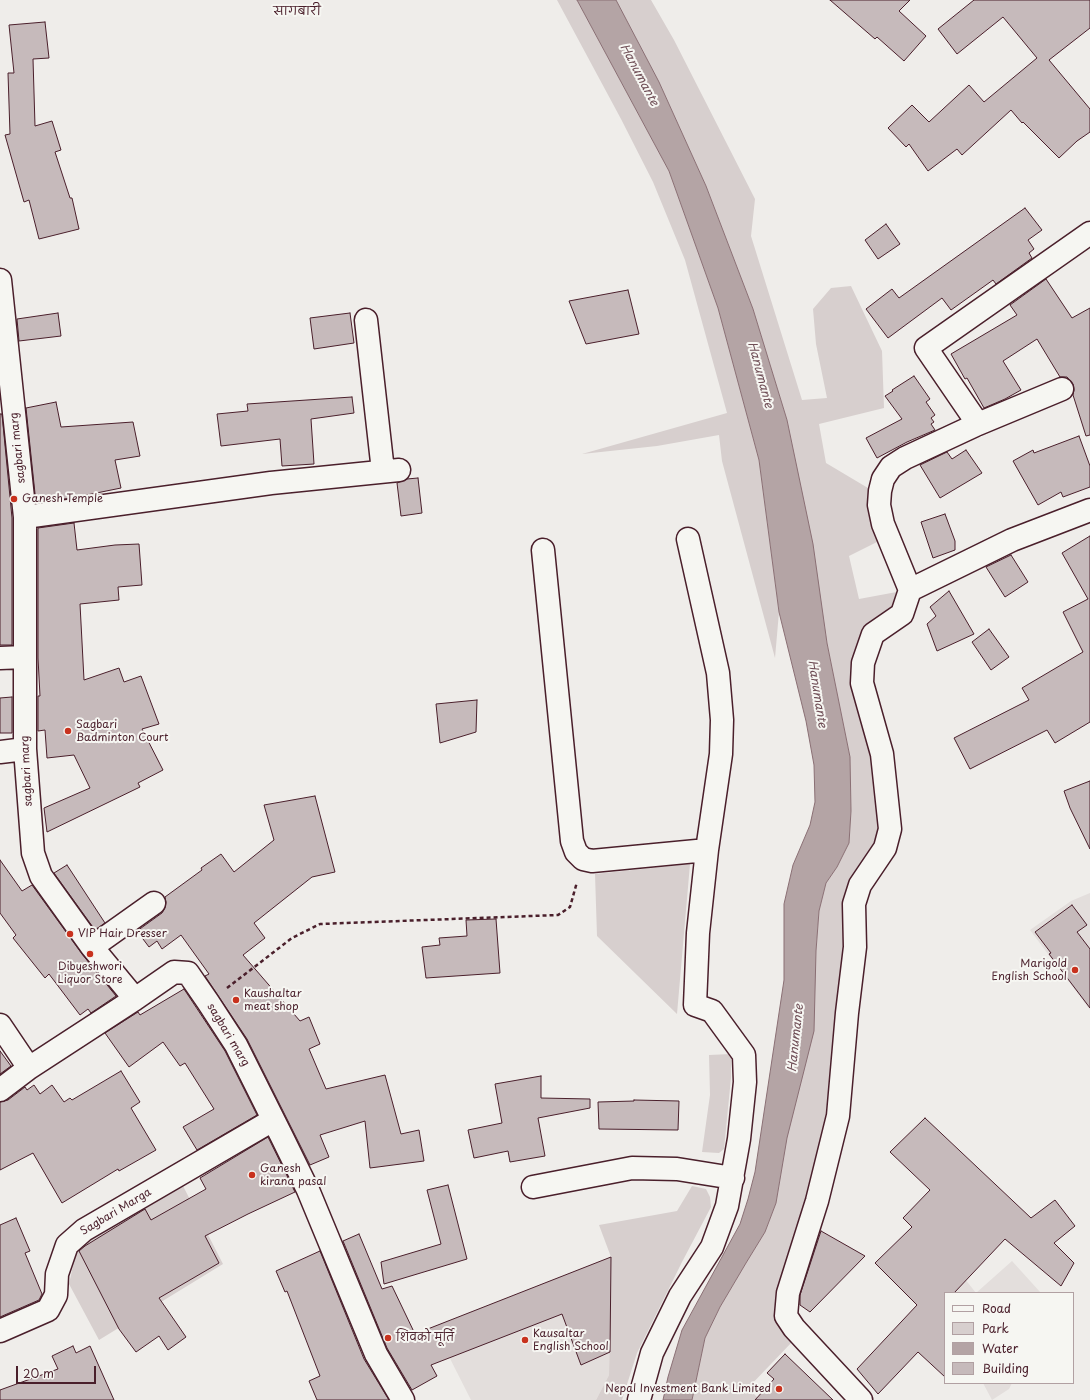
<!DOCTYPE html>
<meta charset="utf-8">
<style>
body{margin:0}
#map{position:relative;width:1090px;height:1400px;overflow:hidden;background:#efedea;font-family:"Playpen Sans",sans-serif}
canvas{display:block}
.legend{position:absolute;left:944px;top:1292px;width:130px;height:92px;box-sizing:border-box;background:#f6f6f2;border:1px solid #b1a0a2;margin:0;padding:5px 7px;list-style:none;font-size:12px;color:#4a1f2b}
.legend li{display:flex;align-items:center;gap:8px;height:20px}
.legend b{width:20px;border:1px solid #b1a0a2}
.scale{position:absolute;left:16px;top:1366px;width:80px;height:18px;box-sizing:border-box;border:2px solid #4a1f2b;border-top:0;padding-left:5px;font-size:12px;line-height:14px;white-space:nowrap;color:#4a1f2b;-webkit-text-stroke:3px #f6f6f2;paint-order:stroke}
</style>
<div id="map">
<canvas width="1090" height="1400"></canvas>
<ul class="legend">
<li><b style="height:5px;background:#f6f6f2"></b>Road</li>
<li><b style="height:11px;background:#d7cfce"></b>Park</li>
<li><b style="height:11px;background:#b4a4a5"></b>Water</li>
<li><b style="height:11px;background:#c6babb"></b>Building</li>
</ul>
<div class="scale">20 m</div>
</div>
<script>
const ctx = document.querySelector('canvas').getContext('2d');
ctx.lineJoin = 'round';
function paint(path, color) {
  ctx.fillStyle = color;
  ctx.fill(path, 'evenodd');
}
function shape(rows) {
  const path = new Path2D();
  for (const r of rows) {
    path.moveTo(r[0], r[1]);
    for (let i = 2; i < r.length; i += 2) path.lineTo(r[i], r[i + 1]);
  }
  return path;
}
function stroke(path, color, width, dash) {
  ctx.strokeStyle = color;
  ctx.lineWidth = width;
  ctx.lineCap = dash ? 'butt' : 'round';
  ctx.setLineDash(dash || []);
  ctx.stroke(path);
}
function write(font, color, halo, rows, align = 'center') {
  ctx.font = font + ' "Playpen Sans","Playpen Sans Deva",sans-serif';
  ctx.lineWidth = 4;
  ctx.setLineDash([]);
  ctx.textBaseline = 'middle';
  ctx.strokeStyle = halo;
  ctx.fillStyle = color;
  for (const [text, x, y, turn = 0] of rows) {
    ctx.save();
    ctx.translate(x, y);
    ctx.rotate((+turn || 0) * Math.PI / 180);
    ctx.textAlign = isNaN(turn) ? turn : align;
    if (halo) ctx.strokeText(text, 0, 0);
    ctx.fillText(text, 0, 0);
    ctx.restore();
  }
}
paint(shape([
 [1090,893,1090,1010,1030,930,1071,901],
 [611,1257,609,1375,596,1400,471,1400,434,1327],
 [1012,1261,1041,1293,945,1293,919,1318,961,1274,976,1293],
 [983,1383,1012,1383,1009,1389,992,1400]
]), '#e3dedc');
paint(shape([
 [557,0,577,0,669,171,718,308,759,460,779,612,775,658,722,461,719,435,657,446,582,454,727,413,685,260,653,182,621,119],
 [616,0,651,0,674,40,755,199,751,236,802,400,827,398,816,344,813,309,831,288,851,286,882,351,884,408,819,424,826,463,873,491,881,540,849,556,859,599,902,591,902,601,879,618,867,721,881,830,862,869,834,1095,820,1152,774,1315,783,1331,792,1342,748,1388,760,1400,692,1400,705,1338,720,1307,746,1263,765,1232,776,1203,816,951,819,911,826,883,837,867,849,843,851,811,850,757,827,643,787,420,753,309,706,186,659,82],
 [690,864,677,1014,597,936,595,874],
 [731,1054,731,1078,724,1149,719,1153,702,1152,710,1095,709,1055],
 [182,1184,223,1264,99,1340,69,1284,77,1248],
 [692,1186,706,1189,710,1197,711,1207,682,1262,637,1353,622,1400,596,1400,609,1375,611,1257,599,1225,677,1211]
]), '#d7cfce');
const water = shape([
 [577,0,616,0,659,82,706,186,753,309,787,420,813,544,827,643,850,757,851,811,849,843,837,867,826,883,819,911,816,951,814,1031,787,1138,776,1203,765,1232,746,1263,720,1307,705,1338,692,1400,663,1400,668,1377,682,1330,740,1224,748,1199,755,1172,784,980,784,904,793,865,810,825,815,802,814,765,806,721,779,612,759,460,718,308,669,171,577,0]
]);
paint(water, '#b4a4a5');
stroke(water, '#8a6f74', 1);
const building = shape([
 [830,0,910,0,899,11,926,36,904,61,877,37,875,39,830,0],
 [974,0,1090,0,1090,28,1049,60,1090,109,1090,132,1077,141,1059,158,1023,122,1022,123,1011,110,962,155,957,149,928,171,909,144,906,147,888,128,912,105,929,122,969,85,984,102,1037,58,1003,17,957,54,938,29,974,0],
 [45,22,49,58,33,59,35,126,52,121,61,150,55,152,70,198,72,198,79,229,39,239,29,200,24,202,5,135,10,134,8,73,14,73,9,25,45,22],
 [1025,208,1042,230,1028,240,1034,249,1029,253,1032,258,996,284,993,280,951,310,942,298,888,338,866,309,892,289,899,298,1025,208],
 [886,224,900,244,878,259,865,240,886,224],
 [1046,279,1072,318,1090,308,1090,435,1086,436,1073,395,1074,390,1073,384,1067,377,1060,377,1037,339,1003,361,1021,390,1005,399,984,408,967,378,965,379,951,354,1017,315,1010,305,1046,279],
 [628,290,639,334,586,344,569,301,628,290],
 [58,313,61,336,19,341,17,319,58,313],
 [350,313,354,343,314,349,310,318,350,313],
 [914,376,930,399,926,402,935,415,931,418,934,422,931,424,935,430,907,442,877,458,866,438,902,419,885,396,893,391,892,390,914,376],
 [352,397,354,413,311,419,314,464,282,466,280,439,221,446,217,414,248,411,247,404,352,397],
 [56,402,61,427,133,422,140,456,115,460,121,488,72,498,36,503,26,408,56,402],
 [0,414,2,414,12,518,12,645,0,645,0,414],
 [1079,436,1090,466,1090,487,1063,497,1061,492,1038,505,1013,461,1033,450,1034,453,1079,436],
 [966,450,982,473,940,498,920,465,947,452,952,459,966,450],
 [418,478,422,513,401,516,397,483,407,479,418,478],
 [945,514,955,541,955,550,933,558,921,522,945,514],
 [74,523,77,550,115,545,139,544,142,585,118,587,119,600,80,604,84,680,119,668,124,682,141,676,159,724,142,729,163,770,138,783,140,787,47,832,44,808,90,788,74,755,47,758,45,730,38,731,38,696,40,696,38,658,38,528,74,523],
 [1090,536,1090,722,1055,743,1047,730,970,769,954,738,1029,700,1022,688,1083,652,1063,612,1088,599,1062,553,1090,536],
 [1011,555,1028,582,1005,597,986,567,1011,555],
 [949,591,974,634,937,651,927,624,936,616,930,607,949,591],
 [989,629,1009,657,991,670,972,642,989,629],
 [12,697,12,733,0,733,0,698,12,697],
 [477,700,476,732,440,743,436,704,477,700],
 [1090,781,1090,849,1070,808,1064,791,1090,781],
 [315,796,335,872,312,877,254,923,265,938,243,955,300,1021,309,1017,320,1044,309,1049,326,1089,385,1075,401,1134,419,1130,424,1161,370,1168,365,1121,320,1135,329,1157,310,1165,247,1039,205,976,209,974,181,935,162,949,157,941,149,947,137,931,162,913,165,908,166,902,165,897,202,870,201,868,221,854,234,872,274,840,264,805,315,796],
 [0,860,22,891,32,885,82,954,116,996,91,1013,88,1009,80,1015,49,974,45,978,13,938,16,935,0,913,0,860],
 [67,865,105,923,95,930,54,873,67,865],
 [1072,905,1087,925,1077,932,1090,949,1090,1008,1049,954,1051,953,1035,932,1072,905],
 [496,919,500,973,426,978,422,947,440,945,439,938,467,936,466,920,496,919],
 [184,989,225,1051,257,1115,197,1150,183,1127,214,1109,185,1063,180,1066,163,1042,129,1067,105,1033,138,1012,140,1015,184,989],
 [0,1051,11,1066,0,1074,0,1051],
 [121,1071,140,1102,131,1108,156,1150,119,1171,118,1169,62,1203,33,1153,0,1170,0,1102,8,1100,25,1087,27,1090,34,1085,40,1094,52,1085,64,1102,70,1098,72,1100,121,1071],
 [541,1076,541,1098,590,1099,590,1108,538,1118,545,1156,510,1162,508,1151,474,1158,468,1130,502,1123,495,1084,541,1076],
 [634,1100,679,1101,678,1130,599,1129,598,1102,634,1101,634,1100],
 [925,1118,1031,1218,1055,1200,1075,1226,1054,1243,1074,1263,1061,1286,1005,1239,954,1293,945,1293,945,1377,918,1352,878,1394,857,1369,917,1305,875,1263,912,1227,903,1218,930,1190,890,1152,925,1118],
 [268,1137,295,1192,248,1214,205,1236,219,1263,159,1298,186,1337,168,1350,159,1336,136,1352,119,1329,79,1251,85,1246,145,1209,151,1220,206,1189,200,1178,268,1137],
 [448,1185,467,1259,384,1284,381,1262,441,1244,427,1190,448,1185],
 [16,1218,30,1251,25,1253,42,1294,39,1300,0,1317,0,1225,16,1218],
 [821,1231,865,1256,810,1312,800,1305,800,1295,821,1231],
 [359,1234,382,1289,392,1286,415,1334,611,1257,610,1352,581,1365,562,1314,431,1365,437,1376,412,1390,387,1348,343,1241,359,1234],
 [320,1251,364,1359,389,1400,317,1400,309,1381,320,1376,287,1291,285,1292,276,1271,320,1251],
 [73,1346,76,1353,90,1346,114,1400,0,1400,0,1390,58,1369,52,1356,73,1346],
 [785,1354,833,1400,755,1400,774,1379,767,1373,785,1354]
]);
paint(building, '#c6babb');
stroke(building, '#4a1f2b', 1);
const minor = shape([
 [0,280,25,517,25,749,33,853,41,876,92,947,135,999,174,972,188,973,208,1002,236,1045,282,1137,308,1190,376,1354,403,1400],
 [366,320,383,471],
 [978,424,926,348,1090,233],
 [25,517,271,483,399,470],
 [543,550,572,841,576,852,583,859,592,861,707,850],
 [910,590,883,524,879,505,880,491,883,479,891,467,905,458,978,424,1062,389],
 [0,658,25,657],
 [0,752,25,749],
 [92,947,154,903],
 [0,1025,29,1068],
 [0,1090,29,1068,135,999],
 [533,1187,632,1168,677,1169,733,1178],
 [0,1331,48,1310,56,1295,57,1274,67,1245,84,1230,273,1120],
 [639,1400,652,1353,680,1296,712,1247,727,1206,739,1139,745,1082,744,1055,712,1011,695,1005,698,933,707,850,721,754,722,720,718,673,688,539],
 [861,1400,794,1328,786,1316,788,1293,817,1201,838,1116,847,1013,855,947,854,904,860,885,885,848,890,829,882,754,862,683,863,663,873,634,902,614,910,590,1012,540,1090,510]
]);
stroke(minor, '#4a1f2b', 25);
stroke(shape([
 [227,988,292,938,320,924,558,915,570,907,577,882]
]), '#4a1f2b', 2.5, [4, 3]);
stroke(minor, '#f6f6f2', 22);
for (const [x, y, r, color] of [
 [14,499,4,"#c8321e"],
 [68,731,4,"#c8321e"],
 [70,934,4,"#c8321e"],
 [90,954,4,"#c8321e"],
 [1075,970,4,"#c8321e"],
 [236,1000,4,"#c8321e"],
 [252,1175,4,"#c8321e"],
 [388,1338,4,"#c8321e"],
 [525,1340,4,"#c8321e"],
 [779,1389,4,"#c8321e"]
]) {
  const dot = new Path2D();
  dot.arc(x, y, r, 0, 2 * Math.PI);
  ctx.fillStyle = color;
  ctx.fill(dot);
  stroke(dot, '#f6f6f2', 1.5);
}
write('11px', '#4a1f2b', '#f6f6f2', [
 ["sagbari marg",18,448,-96],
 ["sagbari marg",27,771,-93],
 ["sagbari marg",228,1035,59],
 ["Sagbari Marga",116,1212,-31]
]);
write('11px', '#4a1f2b', '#f6f6f2', [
 ["Ganesh Temple",22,499],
 ["Sagbari",76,725],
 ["Badminton Court",76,738],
 ["VIP Hair Dresser",78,934],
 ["Marigold",1067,964,"right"],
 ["English School",1067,977,"right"],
 ["Dibyeshwori",90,967,"center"],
 ["Liquor Store",90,980,"center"],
 ["Kaushaltar",244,994],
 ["meat shop",244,1007],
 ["Ganesh",260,1169],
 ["kirana pasal",260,1182],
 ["Kausaltar",533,1334],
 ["English School",533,1347],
 ["शिवको मूर्ति",396,1338],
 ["Nepal Investment Bank Limited",771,1389,"right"]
], 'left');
write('12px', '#4a1f2b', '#f6f6f2', [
 ["सागबारी",297,12]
]);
write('italic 12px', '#6f4e56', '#f6f6f2', [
 ["Hanumante",639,75,62],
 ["Hanumante",760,375,75],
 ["Hanumante",817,694,81],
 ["Hanumante",796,1038,-84]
]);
</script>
